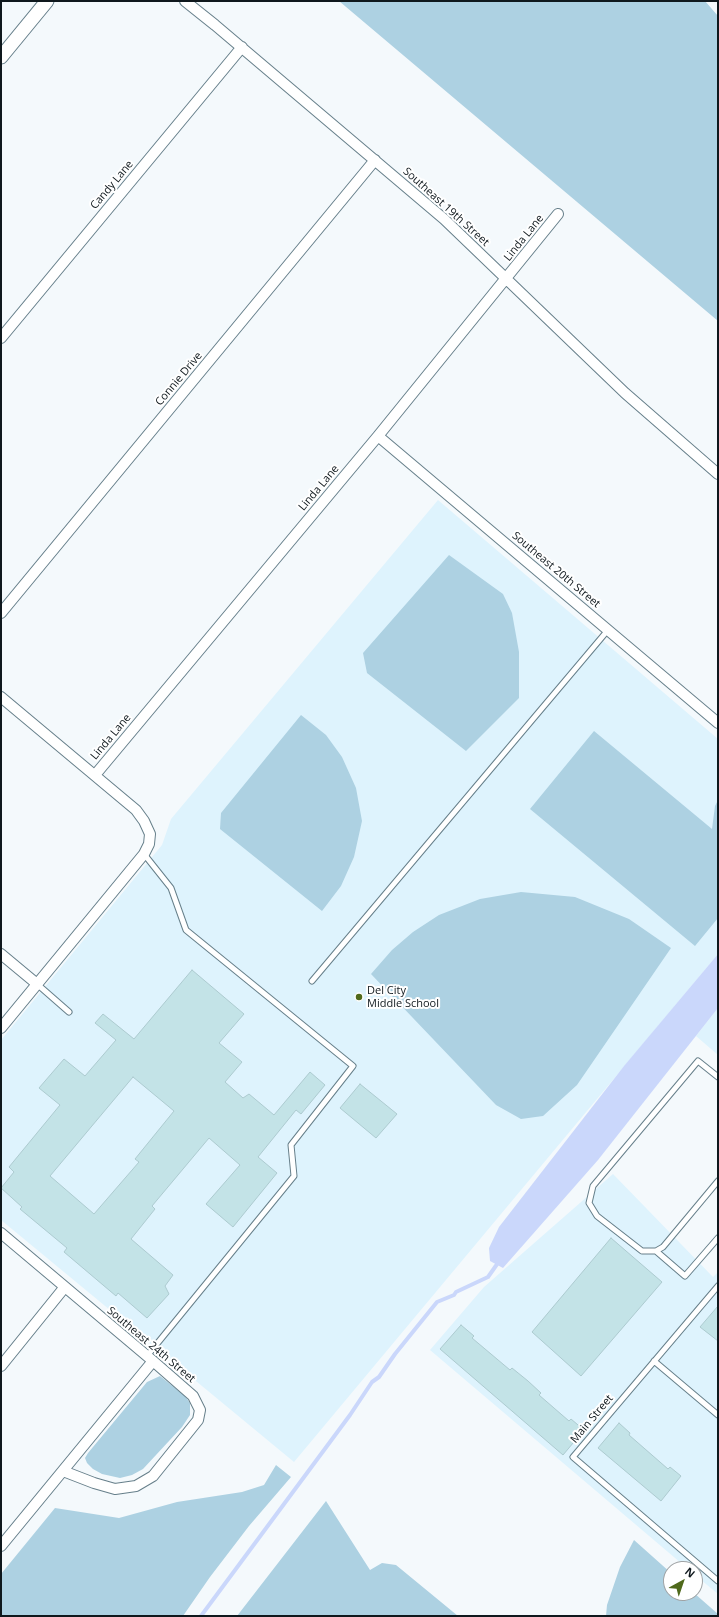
<!DOCTYPE html>
<style>
body{margin:0}
#map{position:relative;width:719px;height:1617px;overflow:hidden;background:#f4f9fc;font-family:"Open Sans",sans-serif}
canvas{display:block}
.frame{position:absolute;inset:0;border:2px solid #0f181d;pointer-events:none}
.north{position:absolute;left:663px;top:1561px;width:40px;height:40px;box-sizing:border-box;background:#fff;border:1px solid #9fa3a5;border-radius:50%;rotate:40deg;font-size:11px;font-weight:700;line-height:16px;text-align:center;color:#0f181d}
.north::after{content:'';display:block;margin:auto;width:14px;height:18px;background:#4f691b;clip-path:polygon(50% 0,100% 100%,50% 72%,0 100%)}
</style>
<div id="map">
<canvas width="719" height="1617"></canvas>
<div class="frame"></div>
<div class="north">N</div>
</div>
<script>
const ctx = document.querySelector('canvas').getContext('2d');
ctx.lineJoin = 'round';
function paint(path, color) {
  ctx.fillStyle = color;
  ctx.fill(path, 'evenodd');
}
function shape(rows) {
  const path = new Path2D();
  for (const r of rows) {
    path.moveTo(r[0], r[1]);
    for (let i = 2; i < r.length; i += 2) path.lineTo(r[i], r[i + 1]);
  }
  return path;
}
function stroke(path, color, width, dash) {
  ctx.strokeStyle = color;
  ctx.lineWidth = width;
  ctx.lineCap = dash ? 'butt' : 'round';
  ctx.setLineDash(dash || []);
  ctx.stroke(path);
}
function write(font, color, halo, rows, align = 'center') {
  ctx.font = font + ' "Open Sans",sans-serif';
  ctx.lineWidth = 4;
  ctx.setLineDash([]);
  ctx.textBaseline = 'middle';
  ctx.strokeStyle = halo;
  ctx.fillStyle = color;
  for (const [text, x, y, turn = 0] of rows) {
    ctx.save();
    ctx.translate(x, y);
    ctx.rotate((+turn || 0) * Math.PI / 180);
    ctx.textAlign = isNaN(turn) ? turn : align;
    if (halo) ctx.strokeText(text, 0, 0);
    ctx.fillText(text, 0, 0);
    ctx.restore();
  }
}
paint(shape([
 [438,500,718,739,718,954,294,1462,1,1220,1,1040,162,845,171,819],
 [718,1008,718,1055,696,1036],
 [613,1174,713,1277,718,1272,718,1594,695,1575,695,1569,688,1569,430,1350,484,1287]
]), '#def3fd');
paint(shape([
 [339,1,705,1,718,16,718,321],
 [449,555,503,594,512,613,519,652,519,698,466,751,367,673,363,653],
 [301,715,326,735,342,757,356,788,362,821,354,857,341,886,322,911,220,829,221,813],
 [594,731,712,829,715,806,718,800,718,918,695,946,530,809],
 [521,892,575,897,629,919,671,948,577,1085,543,1116,521,1119,496,1105,371,974,392,950,413,932,439,915,480,899],
 [160,1376,185,1396,190,1403,190,1415,182,1427,143,1469,132,1475,120,1478,102,1474,93,1469,87,1463,85,1458,88,1453,147,1382],
 [276,1465,291,1477,249,1526,210,1577,183,1616,1,1616,1,1574,55,1508,119,1518,177,1502,242,1492,264,1485],
 [326,1501,370,1570,382,1563,396,1565,458,1616,237,1616],
 [634,1540,671,1573,671,1593,694,1593,718,1614,718,1616,606,1616,607,1605,620,1567]
]), '#add1e2');
paint(shape([
 [718,954,718,1008,598,1160,503,1268,490,1261,489,1248,499,1227,624,1066]
]), '#cad7fb');
stroke(shape([
 [201,1616,350,1415,372,1382,379,1377,395,1354,437,1302,454,1295,456,1292,488,1277,500,1260]
]), '#cad7fb', 4);
const building = shape([
 [192,970,244,1014,219,1043,242,1062,225,1082,243,1098,249,1094,274,1115,310,1072,325,1085,301,1114,296,1110,258,1157,277,1173,233,1227,206,1204,240,1165,209,1138,152,1206,155,1209,131,1239,173,1275,165,1286,169,1294,147,1318,118,1293,116,1296,64,1252,67,1248,20,1209,22,1207,1,1188,14,1172,9,1167,60,1105,39,1088,64,1059,85,1076,116,1040,95,1023,103,1014,134,1039,192,970],
 [133,1077,174,1111,135,1159,139,1162,94,1214,50,1176,133,1077],
 [360,1084,397,1114,376,1138,340,1108,360,1084],
 [611,1238,662,1282,581,1376,532,1332,611,1238],
 [718,1306,718,1341,700,1327,718,1306],
 [461,1325,474,1336,472,1338,510,1370,512,1368,528,1381,541,1393,539,1395,569,1421,571,1419,584,1430,563,1455,440,1349,461,1325],
 [619,1423,630,1433,629,1435,668,1469,670,1467,681,1476,661,1501,598,1448,619,1423]
]);
paint(building, '#c3e3e7');
stroke(building, '#adcbd0', 1);
const service = shape([
 [144,854,171,888,186,930,353,1066,291,1145,294,1176,147,1356],
 [312,981,608,630],
 [37,984,69,1012],
 [718,1077,698,1061,593,1186,589,1203,597,1216,642,1251,656,1251,663,1247,718,1181],
 [656,1251,685,1276,718,1238],
 [718,1286,573,1457,718,1581],
 [654,1361,718,1415]
]);
const minor = shape([
 [185,1,215,25,444,219,625,393,718,474],
 [1,338,242,47],
 [378,436,718,723],
 [1,613,375,160],
 [1,697,136,810,144,821,150,834,149,844,144,854,1,1028],
 [95,775,378,436,558,214],
 [1,954,37,984],
 [1,1233,153,1361,193,1396,200,1410,198,1420,153,1476,136,1486,115,1489,94,1483,63,1471],
 [1,1366,64,1288],
 [1,1546,153,1361]
]);
const tertiary = shape([
 [1,57,47,1]
]);
stroke(service, '#667f8a', 7);
stroke(minor, '#667f8a', 12);
stroke(tertiary, '#667f8a', 15);
stroke(service, '#fff', 5);
stroke(minor, '#fff', 10);
stroke(tertiary, '#fff', 13);
for (const [x, y, r, color] of [
 [359,997,4,"#4f691b"]
]) {
  const dot = new Path2D();
  dot.arc(x, y, r, 0, 2 * Math.PI);
  ctx.fillStyle = color;
  ctx.fill(dot);
  stroke(dot, '#fff', 1.5);
}
write('11px', '#0f181d', '#fff', [
 ["Candy Lane",112,185,-50],
 ["Southeast 19th Street",446,207,42],
 ["Linda Lane",524,238,-51],
 ["Connie Drive",179,379,-50],
 ["Linda Lane",319,488,-50],
 ["Southeast 20th Street",556,570,40],
 ["Linda Lane",111,737,-50],
 ["Southeast 24th Street",151,1345,40],
 ["Main Street",592,1419,-50]
]);
write('11px', '#0f181d', '#fff', [
 ["Del City",367,991],
 ["Middle School",367,1004]
], 'left');
</script>
